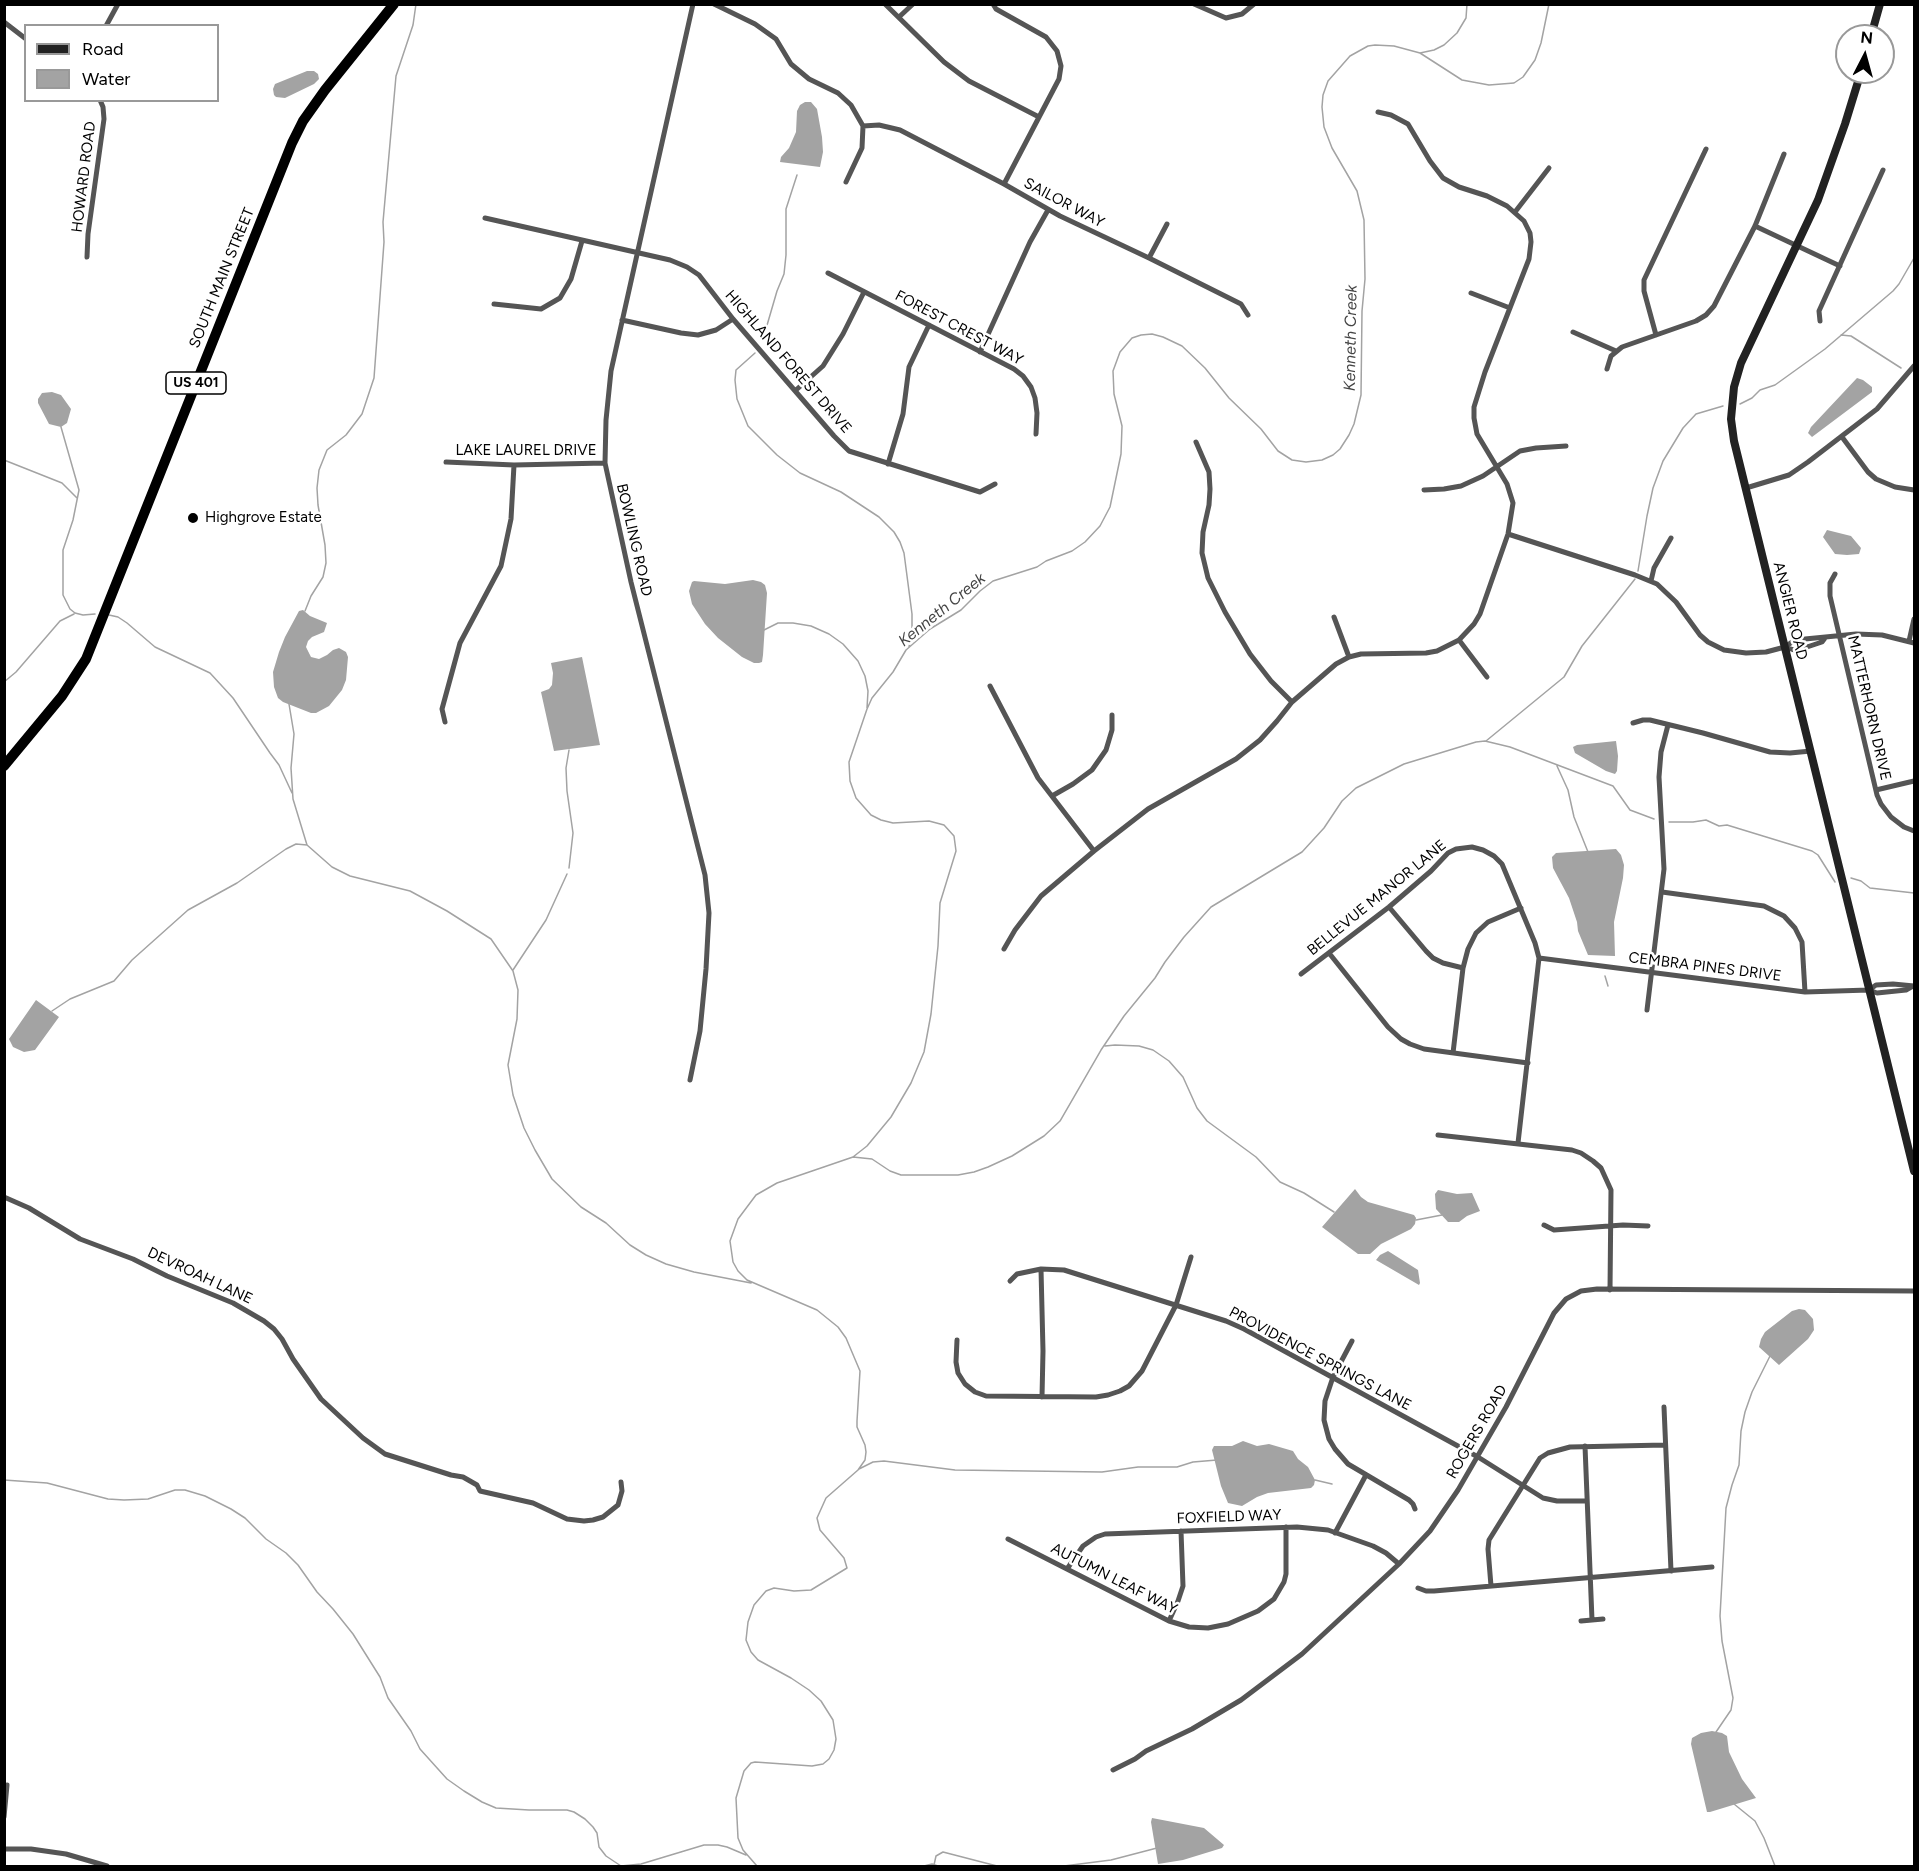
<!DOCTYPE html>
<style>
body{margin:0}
#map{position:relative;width:1919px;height:1871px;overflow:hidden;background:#fff;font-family:Figtree,sans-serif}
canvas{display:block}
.frame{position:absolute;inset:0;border:6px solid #000;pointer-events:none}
.legend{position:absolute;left:24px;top:24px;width:195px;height:78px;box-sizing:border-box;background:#fff;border:2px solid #999;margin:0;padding:8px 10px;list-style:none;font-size:18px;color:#000}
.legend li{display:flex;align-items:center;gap:12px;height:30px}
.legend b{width:30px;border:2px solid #999}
.north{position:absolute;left:1835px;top:24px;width:60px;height:60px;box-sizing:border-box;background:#fff;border:2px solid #999;border-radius:50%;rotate:6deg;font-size:16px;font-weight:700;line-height:24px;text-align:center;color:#000}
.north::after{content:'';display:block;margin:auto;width:21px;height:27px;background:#000;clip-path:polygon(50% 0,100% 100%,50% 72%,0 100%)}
</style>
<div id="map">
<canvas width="1919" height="1871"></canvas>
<div class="frame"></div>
<ul class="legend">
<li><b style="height:8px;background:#222"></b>Road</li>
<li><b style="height:16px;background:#a3a3a3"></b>Water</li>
</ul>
<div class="north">N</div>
</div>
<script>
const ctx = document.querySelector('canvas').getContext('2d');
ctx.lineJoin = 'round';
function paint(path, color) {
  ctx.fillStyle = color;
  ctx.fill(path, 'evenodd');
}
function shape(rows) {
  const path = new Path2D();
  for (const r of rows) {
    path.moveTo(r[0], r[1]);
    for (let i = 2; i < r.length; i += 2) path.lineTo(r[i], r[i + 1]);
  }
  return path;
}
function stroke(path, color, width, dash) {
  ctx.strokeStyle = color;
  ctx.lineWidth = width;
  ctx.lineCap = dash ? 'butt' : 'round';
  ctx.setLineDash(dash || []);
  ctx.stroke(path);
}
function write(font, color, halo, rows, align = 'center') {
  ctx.font = font + ' Figtree,sans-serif';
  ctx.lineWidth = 5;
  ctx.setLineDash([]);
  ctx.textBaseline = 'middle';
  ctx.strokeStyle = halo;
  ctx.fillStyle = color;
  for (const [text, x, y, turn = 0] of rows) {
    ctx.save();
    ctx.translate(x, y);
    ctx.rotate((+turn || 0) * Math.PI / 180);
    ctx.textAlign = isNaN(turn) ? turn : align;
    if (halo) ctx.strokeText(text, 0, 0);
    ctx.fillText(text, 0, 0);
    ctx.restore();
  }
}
paint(shape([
 [307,71,314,71,318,74,319,79,314,84,285,98,276,97,274,95,273,89,275,84],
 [805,102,811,102,817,109,822,137,823,152,820,167,780,162,781,157,789,148,796,132,797,111,800,105],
 [1857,378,1863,380,1872,387,1872,392,1812,437,1808,433,1811,427],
 [52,392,61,395,71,409,67,423,61,427,49,424,38,403,38,399,42,393],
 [1827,530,1851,536,1861,548,1859,554,1847,555,1835,554,1823,537],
 [753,580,761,582,765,585,767,593,763,655,762,662,759,663,754,663,742,657,718,638,705,624,692,604,689,591,692,582,694,581,725,584],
 [303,610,310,616,327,623,324,632,312,637,308,641,306,647,311,657,319,659,327,655,333,650,339,648,346,652,348,657,346,680,342,690,329,706,316,713,311,713,283,702,278,698,274,687,273,672,279,652,285,637,299,611],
 [582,657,600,745,554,751,541,692,549,689,552,685,553,673,551,663],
 [1616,741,1618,756,1617,771,1615,774,1606,771,1575,753,1573,747,1577,745],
 [1616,849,1621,855,1624,865,1623,878,1614,922,1615,956,1588,955,1578,931,1577,922,1569,898,1553,868,1552,857,1556,853],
 [36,1000,59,1017,35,1050,24,1052,13,1047,9,1039],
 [1355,1189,1361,1197,1368,1202,1414,1215,1416,1218,1415,1224,1411,1229,1381,1244,1370,1254,1358,1254,1322,1227],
 [1438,1190,1457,1194,1472,1193,1480,1211,1467,1216,1459,1222,1448,1222,1436,1209,1435,1194],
 [1388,1251,1418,1270,1420,1283,1419,1285,1376,1260,1380,1255],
 [1799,1309,1805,1310,1813,1319,1814,1330,1808,1339,1779,1365,1759,1347,1761,1339,1765,1332,1792,1311],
 [1243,1441,1257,1446,1269,1444,1293,1451,1298,1459,1308,1467,1315,1480,1314,1485,1311,1488,1268,1493,1257,1497,1242,1506,1228,1503,1221,1486,1212,1450,1214,1446,1232,1446],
 [1712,1731,1722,1733,1727,1736,1729,1752,1742,1779,1756,1798,1710,1812,1707,1812,1691,1744,1692,1738,1701,1733],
 [1152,1818,1204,1828,1224,1845,1222,1848,1183,1860,1158,1864,1151,1822]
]), '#a3a3a3');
stroke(shape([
 [1420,53,1434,50,1444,45,1457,33,1466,18,1467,4],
 [1841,335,1851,336,1901,368],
 [763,339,777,291,784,274,786,255,786,209,797,175],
 [755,353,736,370,735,380,737,399,748,426,777,455,800,473,841,492,879,517,894,532,900,542,904,553,912,614,912,633,909,647],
 [1740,404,1752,398,1760,390,1775,385,1825,349,1893,291,1899,284,1914,258],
 [61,427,79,490,73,520,63,550,63,595,70,609,75,613,83,615,95,614],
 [4,460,62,483,77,498],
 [1638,571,1647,516,1653,488,1663,461,1683,428,1696,414,1723,406],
 [305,611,311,596,323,577,326,563,325,545,318,505,317,488,319,470,327,450,346,435,362,414,374,378,384,242,383,222,396,76,413,25,416,4],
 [109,615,118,617,127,623,155,647,210,673,233,698,270,753,279,765,292,793],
 [764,630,778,623,793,623,811,626,829,634,843,644,858,661,865,676,868,691,867,708],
 [4,682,16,672,60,621,74,614],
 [289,704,294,734,291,768,293,799,307,845,332,867,350,876,410,891,447,911,491,939,513,971,518,990,517,1019,508,1065,513,1095,524,1128,535,1150,552,1179,581,1207,606,1223,630,1245,646,1255,666,1264,694,1272,751,1283],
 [1486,741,1564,677,1582,646,1635,579],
 [1557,766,1568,790,1574,817,1588,852],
 [1669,822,1693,822,1706,820,1719,826,1727,825,1812,851,1818,855,1835,882],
 [569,868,573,833,567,791,566,768,569,750],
 [1851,878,1861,881,1870,888,1914,893],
 [513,970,546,920,567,874],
 [1605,976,1608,986],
 [52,1011,70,999,114,981,132,960,188,910,237,883,286,849,296,844,307,845],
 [1105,1046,1115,1045,1139,1046,1153,1050,1169,1061,1183,1077,1197,1108,1207,1121,1256,1157,1280,1182,1304,1193,1334,1212],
 [853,1157,872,1159,890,1171,901,1175,958,1175,974,1172,988,1167,1012,1156,1044,1136,1060,1121,1101,1050,1124,1016,1155,978,1165,962,1184,937,1211,907,1302,852,1324,828,1342,801,1356,788,1404,764,1476,742,1485,741,1510,747,1613,786,1630,810,1654,819],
 [1416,1220,1442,1215],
 [859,1469,873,1462,884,1461,955,1470,1102,1472,1138,1467,1177,1467,1193,1462,1217,1460],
 [4,1480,47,1483,108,1499,124,1500,148,1499,175,1490,185,1490,205,1496,231,1509,245,1518,266,1539,286,1553,298,1565,317,1592,333,1609,353,1634,380,1677,388,1698,411,1731,420,1749,447,1779,464,1791,482,1802,496,1808,529,1810,567,1810,574,1812,585,1819,593,1827,597,1833,599,1847,606,1856,621,1866,641,1864,704,1845,718,1845,727,1847,746,1855],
 [1315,1480,1332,1484],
 [1716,1732,1731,1710,1733,1698,1722,1641,1720,1616,1726,1508,1732,1485,1739,1465,1741,1431,1745,1412,1752,1392,1770,1356],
 [1734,1804,1755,1821,1764,1838,1775,1866],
 [934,1865,936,1856,943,1852,997,1866],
 [757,1866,743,1850,738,1838,736,1798,744,1771,751,1763,755,1762,812,1766,823,1764,829,1759,834,1750,836,1739,833,1720,821,1701,809,1690,791,1678,758,1660,751,1652,746,1640,748,1622,754,1605,766,1591,774,1588,794,1591,811,1590,847,1568,844,1558,820,1530,817,1518,826,1498,858,1470,865,1460,866,1452,865,1445,857,1427,857,1421,860,1371,846,1338,838,1327,817,1310,747,1280,738,1271,733,1262,730,1241,738,1219,756,1195,777,1183,853,1157,867,1146,891,1117,911,1083,924,1052,931,1014,938,946,940,903,956,851,954,836,944,825,929,821,893,823,881,820,871,815,856,798,850,781,849,762,867,709,872,698,893,672,906,650,930,629,961,610,980,591,993,581,1037,567,1046,561,1072,551,1085,542,1100,526,1110,507,1121,454,1122,426,1114,394,1113,371,1120,352,1132,338,1141,335,1152,334,1163,337,1182,346,1205,368,1229,398,1261,429,1278,451,1292,460,1306,462,1322,460,1333,455,1340,449,1349,435,1354,424,1361,395,1362,311,1365,279,1364,220,1357,191,1332,148,1324,127,1322,107,1323,95,1328,81,1350,56,1368,46,1375,45,1394,46,1420,53,1462,80,1489,85,1514,83,1523,77,1535,60,1541,43,1549,4],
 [924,1866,932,1864,938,1866],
 [1064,1866,1111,1860,1157,1848]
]), '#a3a3a3', 1.5);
stroke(shape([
 [714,4,755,24,776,39,791,64,809,79,838,93,851,105,863,126,862,148,846,182],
 [885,4,944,62,969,81,1039,117],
 [993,4,996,9,1046,37,1057,51,1061,66,1059,79,1004,184],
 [1194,4,1226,18,1242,14,1254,4],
 [899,17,913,4],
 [4,22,26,39],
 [106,26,118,4],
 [863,126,879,125,900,130,1004,184,1060,216,1149,258,1241,304,1248,315],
 [1515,212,1549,168],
 [485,218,670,260,687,267,699,275,733,319,834,436,849,451,980,492,995,484],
 [1755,226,1840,266],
 [87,257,88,234,104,119,103,107,100,100],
 [1149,258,1167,224],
 [828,273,1014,369,1023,376,1031,387,1035,398,1037,413,1036,434],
 [1471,293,1510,308],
 [494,304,541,309,560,298,571,279,582,241],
 [622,320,681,333,698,335,716,330,733,319],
 [1820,321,1819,311,1883,170],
 [1573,332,1616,351],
 [1656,335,1644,291,1644,280,1706,149],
 [980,352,1030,242,1048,210],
 [1607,369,1611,356,1622,347,1696,321,1706,315,1714,306,1755,226,1784,154],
 [796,390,823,366,843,334,864,292],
 [1842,437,1868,472,1876,479,1895,487,1914,490],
 [1196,442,1209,472,1210,489,1209,505,1203,532,1202,553,1208,578,1225,612,1250,654,1271,681,1292,702],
 [446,462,514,465,605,463],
 [888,464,903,414,909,367,929,325],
 [1746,488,1789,475,1808,462,1877,409,1914,366],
 [1424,490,1444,489,1461,486,1483,476,1520,451,1536,448,1566,446],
 [1508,534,1635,575,1657,584,1676,602,1700,635,1708,642,1724,650,1746,653,1766,652,1785,647,1792,642,1805,639,1856,634,1882,635,1914,643],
 [1835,574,1830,583,1830,596,1877,795,1881,804,1891,817,1904,827,1914,831],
 [1651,581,1654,568,1671,538],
 [1334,617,1349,657],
 [1459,640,1487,677],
 [1909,641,1914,619],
 [1785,647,1794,650,1807,647,1822,642,1825,638],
 [990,686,1038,778,1094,851],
 [445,722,442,709,460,643,501,566,511,519,514,465],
 [1633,723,1643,720,1650,720,1703,733,1770,752,1790,753,1811,751],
 [1876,790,1914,781],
 [1052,796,1073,784,1092,770,1106,750,1112,730,1112,715],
 [1662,892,1764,906,1784,916,1795,928,1802,942,1805,992],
 [1389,907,1426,951,1433,958,1443,963,1463,968],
 [1004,949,1015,930,1041,896,1094,851,1148,809,1236,759,1260,740,1277,721,1292,702,1336,664,1349,657,1361,654,1426,653,1437,651,1459,640,1474,624,1480,614,1508,534,1513,503,1507,484,1477,434,1474,418,1474,407,1485,372,1529,259,1531,242,1530,233,1524,221,1507,206,1487,196,1459,187,1443,178,1430,161,1408,124,1391,115,1378,112],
 [1329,953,1388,1027,1401,1039,1410,1044,1424,1049,1528,1063],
 [1539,958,1805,992,1869,990,1877,993,1906,990,1913,986],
 [1301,974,1389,907,1431,871,1448,853,1456,849,1472,847,1483,850,1494,856,1502,864,1535,943,1539,958,1518,1143],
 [1869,990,1876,985,1893,984,1914,986],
 [1647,1010,1664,869,1659,777,1661,752,1668,725],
 [1453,1053,1463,968,1468,949,1476,933,1488,922,1521,908],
 [690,1080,700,1031,706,969,709,913,705,875,631,582,605,463,606,420,611,371,693,4],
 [1438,1135,1572,1150,1581,1153,1593,1161,1601,1168,1611,1190,1610,1290],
 [4,1197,29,1208,80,1239,133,1259,167,1276,233,1303,264,1321,274,1329,282,1339,293,1359,321,1399,363,1438,385,1454,451,1475,463,1477,477,1485,480,1491,533,1503,567,1519,584,1521,593,1520,603,1517,618,1505,622,1491,621,1482],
 [1544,1225,1554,1230,1623,1225,1648,1226],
 [1041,1269,1043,1351,1042,1397],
 [1010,1281,1017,1274,1041,1269,1064,1270,1226,1321,1244,1329,1478,1457,1543,1498,1557,1501,1587,1501],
 [957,1340,956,1362,958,1373,965,1384,975,1392,986,1396,1096,1397,1108,1395,1120,1391,1129,1386,1142,1371,1176,1305,1191,1257],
 [1352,1341,1333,1377,1325,1401,1324,1420,1329,1439,1335,1449,1348,1464,1409,1500,1413,1504,1415,1509],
 [1664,1407,1671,1571],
 [1585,1446,1592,1620],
 [1335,1533,1366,1475],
 [1008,1539,1169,1621,1189,1627,1208,1628,1228,1624,1258,1611,1274,1599,1284,1582,1286,1574,1286,1527],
 [1067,1569,1083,1546,1096,1537,1105,1534,1297,1527,1328,1530,1373,1546,1386,1553,1399,1564],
 [1491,1586,1488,1549,1489,1540,1540,1458,1548,1453,1570,1447,1665,1445],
 [1418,1588,1426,1591,1434,1591,1712,1567],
 [1169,1621,1178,1601,1183,1586,1181,1531],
 [1581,1621,1603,1619],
 [1113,1770,1135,1759,1146,1751,1192,1729,1241,1700,1302,1654,1399,1564,1430,1531,1458,1490,1506,1407,1554,1313,1566,1299,1581,1291,1597,1289,1914,1291],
 [4,1817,7,1785],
 [4,1849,31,1849,66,1854,107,1866]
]), '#555', 5);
stroke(shape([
 [1871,36,1880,4],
 [1861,72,1845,124,1818,200,1741,363,1734,387,1731,419,1734,441,1914,1171]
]), '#222', 8);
stroke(shape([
 [4,766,62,696,86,659,292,143,303,121,325,90,394,4]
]), '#000', 10);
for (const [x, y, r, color] of [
 [193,518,6,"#000"]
]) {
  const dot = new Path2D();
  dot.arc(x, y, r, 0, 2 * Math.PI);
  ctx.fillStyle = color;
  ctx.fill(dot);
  stroke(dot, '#fff', 2);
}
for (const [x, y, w] of [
 [196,383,60]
]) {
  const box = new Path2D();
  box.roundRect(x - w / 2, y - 11, w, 22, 4.5);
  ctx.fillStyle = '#fff';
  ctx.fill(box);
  stroke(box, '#000', 1.5);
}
write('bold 14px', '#000', null, [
 ["US 401",196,383]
]);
write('15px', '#000', '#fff', [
 ["HOWARD ROAD",84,177,-83],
 ["SAILOR WAY",1064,203,28],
 ["SOUTH MAIN STREET",222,278,-68],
 ["FOREST CREST WAY",959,328,28],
 ["HIGHLAND FOREST DRIVE",788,362,49],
 ["LAKE LAUREL DRIVE",526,451],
 ["BOWLING ROAD",634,540,77],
 ["ANGIER ROAD",1790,611,76],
 ["MATTERHORN DRIVE",1869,708,77],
 ["BELLEVUE MANOR LANE",1377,898,-39],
 ["CEMBRA PINES DRIVE",1705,967,7],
 ["DEVROAH LANE",200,1276,25],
 ["PROVIDENCE SPRINGS LANE",1320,1359,28],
 ["ROGERS ROAD",1477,1432,-60],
 ["FOXFIELD WAY",1229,1517,-2],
 ["AUTUMN LEAF WAY",1114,1579,27]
]);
write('15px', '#000', '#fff', [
 ["Highgrove Estate",205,518]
], 'left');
write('italic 16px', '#444', '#fff', [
 ["Kenneth Creek",1351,338,-89],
 ["Kenneth Creek",942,610,-39]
]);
</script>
